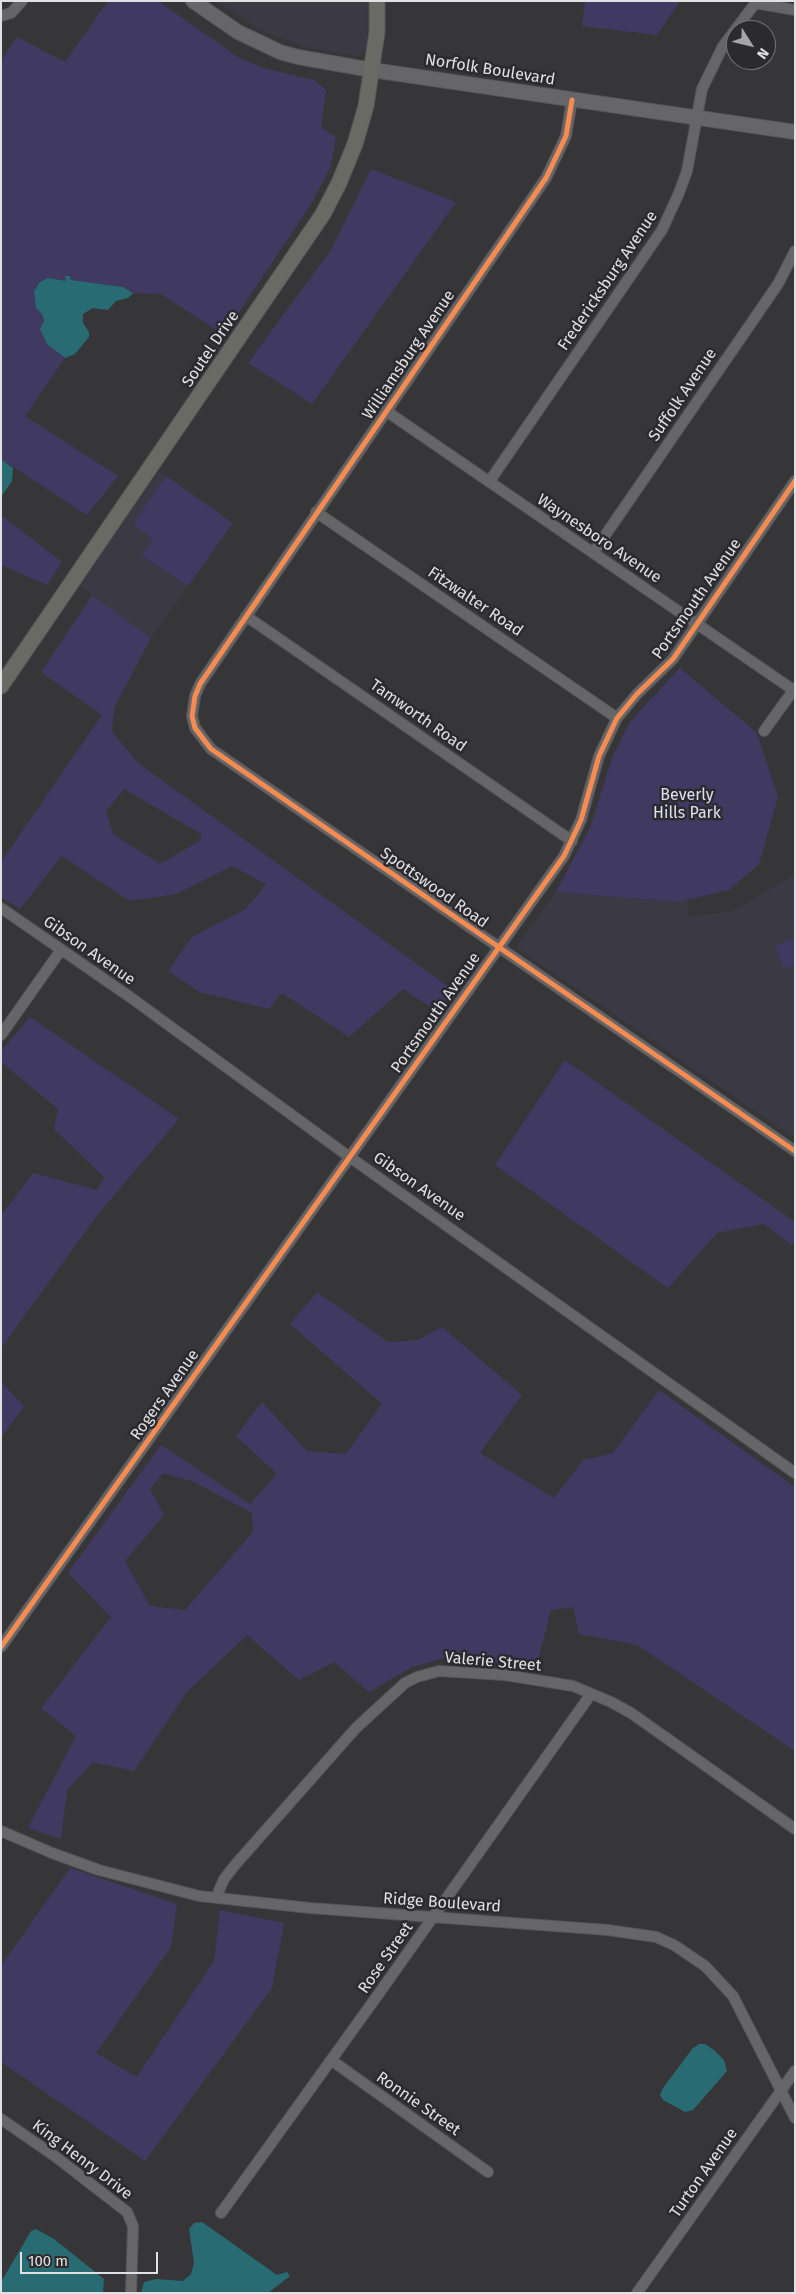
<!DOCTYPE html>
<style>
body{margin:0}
#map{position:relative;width:796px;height:2294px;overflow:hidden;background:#363638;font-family:"Fira Sans",sans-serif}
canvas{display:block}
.frame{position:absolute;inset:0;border:2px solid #e1e1e4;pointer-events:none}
.north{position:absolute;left:726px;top:20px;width:50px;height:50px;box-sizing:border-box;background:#2b2b2f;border:1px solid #747477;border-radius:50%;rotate:126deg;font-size:14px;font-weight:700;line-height:20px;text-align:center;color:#e1e1e4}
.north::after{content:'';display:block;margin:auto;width:18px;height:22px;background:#a5a5a8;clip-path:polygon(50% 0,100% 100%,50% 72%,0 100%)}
.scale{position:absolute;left:20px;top:2252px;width:138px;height:22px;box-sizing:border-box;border:2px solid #e1e1e4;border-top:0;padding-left:6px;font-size:15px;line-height:18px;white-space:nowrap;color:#e1e1e4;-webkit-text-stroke:4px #2b2b2f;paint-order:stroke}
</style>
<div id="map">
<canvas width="796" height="2294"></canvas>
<div class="frame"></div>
<div class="north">N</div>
<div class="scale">100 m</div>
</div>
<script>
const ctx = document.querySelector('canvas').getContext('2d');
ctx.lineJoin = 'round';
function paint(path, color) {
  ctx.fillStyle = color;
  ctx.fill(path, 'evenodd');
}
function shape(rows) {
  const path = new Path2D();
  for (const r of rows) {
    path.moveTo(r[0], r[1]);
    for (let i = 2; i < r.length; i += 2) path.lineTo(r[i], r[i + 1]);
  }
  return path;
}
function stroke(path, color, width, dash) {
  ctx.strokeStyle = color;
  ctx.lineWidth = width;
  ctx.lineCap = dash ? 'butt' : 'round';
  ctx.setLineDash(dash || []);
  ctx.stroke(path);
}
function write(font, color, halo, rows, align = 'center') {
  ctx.font = font + ' "Fira Sans",sans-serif';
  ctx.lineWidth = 5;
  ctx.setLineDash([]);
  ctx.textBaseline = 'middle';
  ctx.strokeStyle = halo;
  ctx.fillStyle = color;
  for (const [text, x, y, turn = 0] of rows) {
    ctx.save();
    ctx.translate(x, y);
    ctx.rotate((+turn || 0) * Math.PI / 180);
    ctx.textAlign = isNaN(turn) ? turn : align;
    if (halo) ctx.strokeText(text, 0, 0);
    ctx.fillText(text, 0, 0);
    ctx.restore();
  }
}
paint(shape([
 [216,1,368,1,367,49,359,56,305,47,261,30],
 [159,471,166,476,133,524,153,539,143,557,188,586,151,638,80,586],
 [795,874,795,1138,516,947,556,892,677,902,688,899,689,917,733,911]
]), '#3b3a44');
paint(shape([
 [108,1,158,1,238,57,263,68,314,80,326,90,321,127,336,137,331,166,311,204,224,335,161,294,133,293,123,287,71,280,70,276,67,281,62,282,48,278,40,282,34,291,42,314,47,344,65,358,25,416,118,476,87,515,1,459,1,61,17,37,65,62],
 [585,1,680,1,657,35,582,26],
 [371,169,456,202,312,404,248,363,331,250],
 [166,476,233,523,188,586,142,556,153,539,133,524],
 [1,515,62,562,47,585,1,565],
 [92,595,151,638,114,708,112,732,138,763,453,990,438,1012,403,989,349,1037,282,993,269,1009,199,992,168,971,192,937,246,909,266,884,232,866,176,894,130,901,62,856,20,909,1,897,1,862,102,715,41,672],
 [124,789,201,834,201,840,160,864,113,834,106,811],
 [680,668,757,733,778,797,759,864,729,890,677,902,556,892,590,828,612,758,629,723],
 [795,938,795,965,785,969,775,946],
 [30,1017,179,1119,99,1213,1,1348,1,1216,33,1173,97,1190,104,1177,54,1129,58,1109,1,1062,1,1051],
 [565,1060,795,1222,795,1240,792,1245,764,1224,717,1233,668,1288,495,1165],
 [317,1292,388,1342,418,1340,442,1327,522,1395,480,1453,554,1498,583,1460,613,1453,659,1390,795,1487,795,1751,637,1645,579,1634,573,1607,551,1610,536,1668,452,1656,412,1667,369,1692,334,1662,299,1680,247,1635,186,1693,134,1771,93,1762,67,1790,61,1839,28,1828,76,1736,41,1708,111,1617,68,1573,161,1445,250,1504,277,1474,236,1436,262,1402,307,1451,346,1454,382,1404,290,1324],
 [163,1473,192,1481,252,1513,253,1532,185,1610,150,1606,125,1561,164,1515,150,1489],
 [1,1382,24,1406,1,1438],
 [70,1868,177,1904,171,1947,96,2053,137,2077,214,1961,220,1910,284,1923,272,1988,145,2161,1,2062,1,1966]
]), '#403962');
paint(shape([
 [65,276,70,276,71,280,123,287,133,293,128,298,116,301,108,310,93,308,83,314,83,323,89,332,89,337,75,354,65,358,47,344,40,329,44,321,42,314,36,308,34,291,40,282,48,278,66,281],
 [1,459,13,468,12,481,1,497],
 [699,2044,705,2044,714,2050,724,2060,727,2071,693,2110,685,2112,663,2100,660,2095,663,2088,692,2049],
 [202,2222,277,2275,287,2272,290,2276,268,2293,141,2293,144,2282,156,2279,183,2281,191,2274,194,2263,189,2229,194,2223],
 [36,2229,54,2239,104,2279,103,2293,1,2293,1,2282,31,2231]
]), '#286b73');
const street = shape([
 [755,3,795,10],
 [1,16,11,13,22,1],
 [572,100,566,136,546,178,200,684,195,696,192,716,195,728,211,749,795,1151],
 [386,411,795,691],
 [489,482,662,230,679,193,687,171,702,89,723,46,757,1],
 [316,512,617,718],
 [593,553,778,284,795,251],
 [246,616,572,841],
 [764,731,795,688],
 [1,908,130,997,344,1153,795,1473],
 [1,1035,61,950],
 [1,1647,564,856,581,820,599,756,617,718,637,694,673,659,795,481],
 [1,1831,52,1853,99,1870,199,1896,310,1908,608,1930,656,1937,674,1945,705,1966,733,1996,795,2118],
 [216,1898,224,1879,235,1865,356,1728,405,1683,417,1677,439,1671,505,1675,573,1686,611,1702,631,1713,795,1829],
 [331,2060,488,2172],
 [1,2119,56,2157,127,2212,133,2226,131,2293],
 [221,2213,380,1992,591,1694],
 [637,2293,795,2071]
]);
const secondary = shape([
 [193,1,238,32,280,52,298,57,372,70,795,132]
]);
const primary = shape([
 [1,686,323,214,339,183,355,144,366,106,377,32,377,1]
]);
stroke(street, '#555557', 12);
stroke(secondary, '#555557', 16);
stroke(primary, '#555557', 17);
stroke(street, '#666668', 10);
stroke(secondary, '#666668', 14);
stroke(primary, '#6a6a64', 15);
stroke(shape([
 [572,100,566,136,546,178,200,684,195,696,192,716,195,728,211,749,795,1151],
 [1,1647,564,856,581,820,599,756,617,718,637,694,673,659,795,481]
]), '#f68b52', 5);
write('16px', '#e1e1e4', '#2b2b2f', [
 ["Norfolk Boulevard",490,70,9],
 ["Fredericksburg Avenue",608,281,-56],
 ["Soutel Drive",211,349,-56],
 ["Williamsburg Avenue",409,355,-56],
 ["Suffolk Avenue",683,395,-56],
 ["Waynesboro Avenue",599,539,34],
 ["Portsmouth Avenue",697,599,-55],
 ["Fitzwalter Road",475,602,34],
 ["Tamworth Road",418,716,35],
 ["Spottswood Road",434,888,35],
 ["Gibson Avenue",89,951,35],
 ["Portsmouth Avenue",436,1013,-55],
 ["Gibson Avenue",419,1187,35],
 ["Rogers Avenue",165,1395,-55],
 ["Valerie Street",493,1662,5],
 ["Ridge Boulevard",442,1903,4],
 ["Rose Street",386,1958,-55],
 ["Ronnie Street",418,2104,35],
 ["King Henry Drive",82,2160,37],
 ["Turton Avenue",704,2173,-55]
]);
write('16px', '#e0def4', '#2b2b2f', [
 ["Beverly",687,796],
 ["Hills Park",687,814]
]);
</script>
